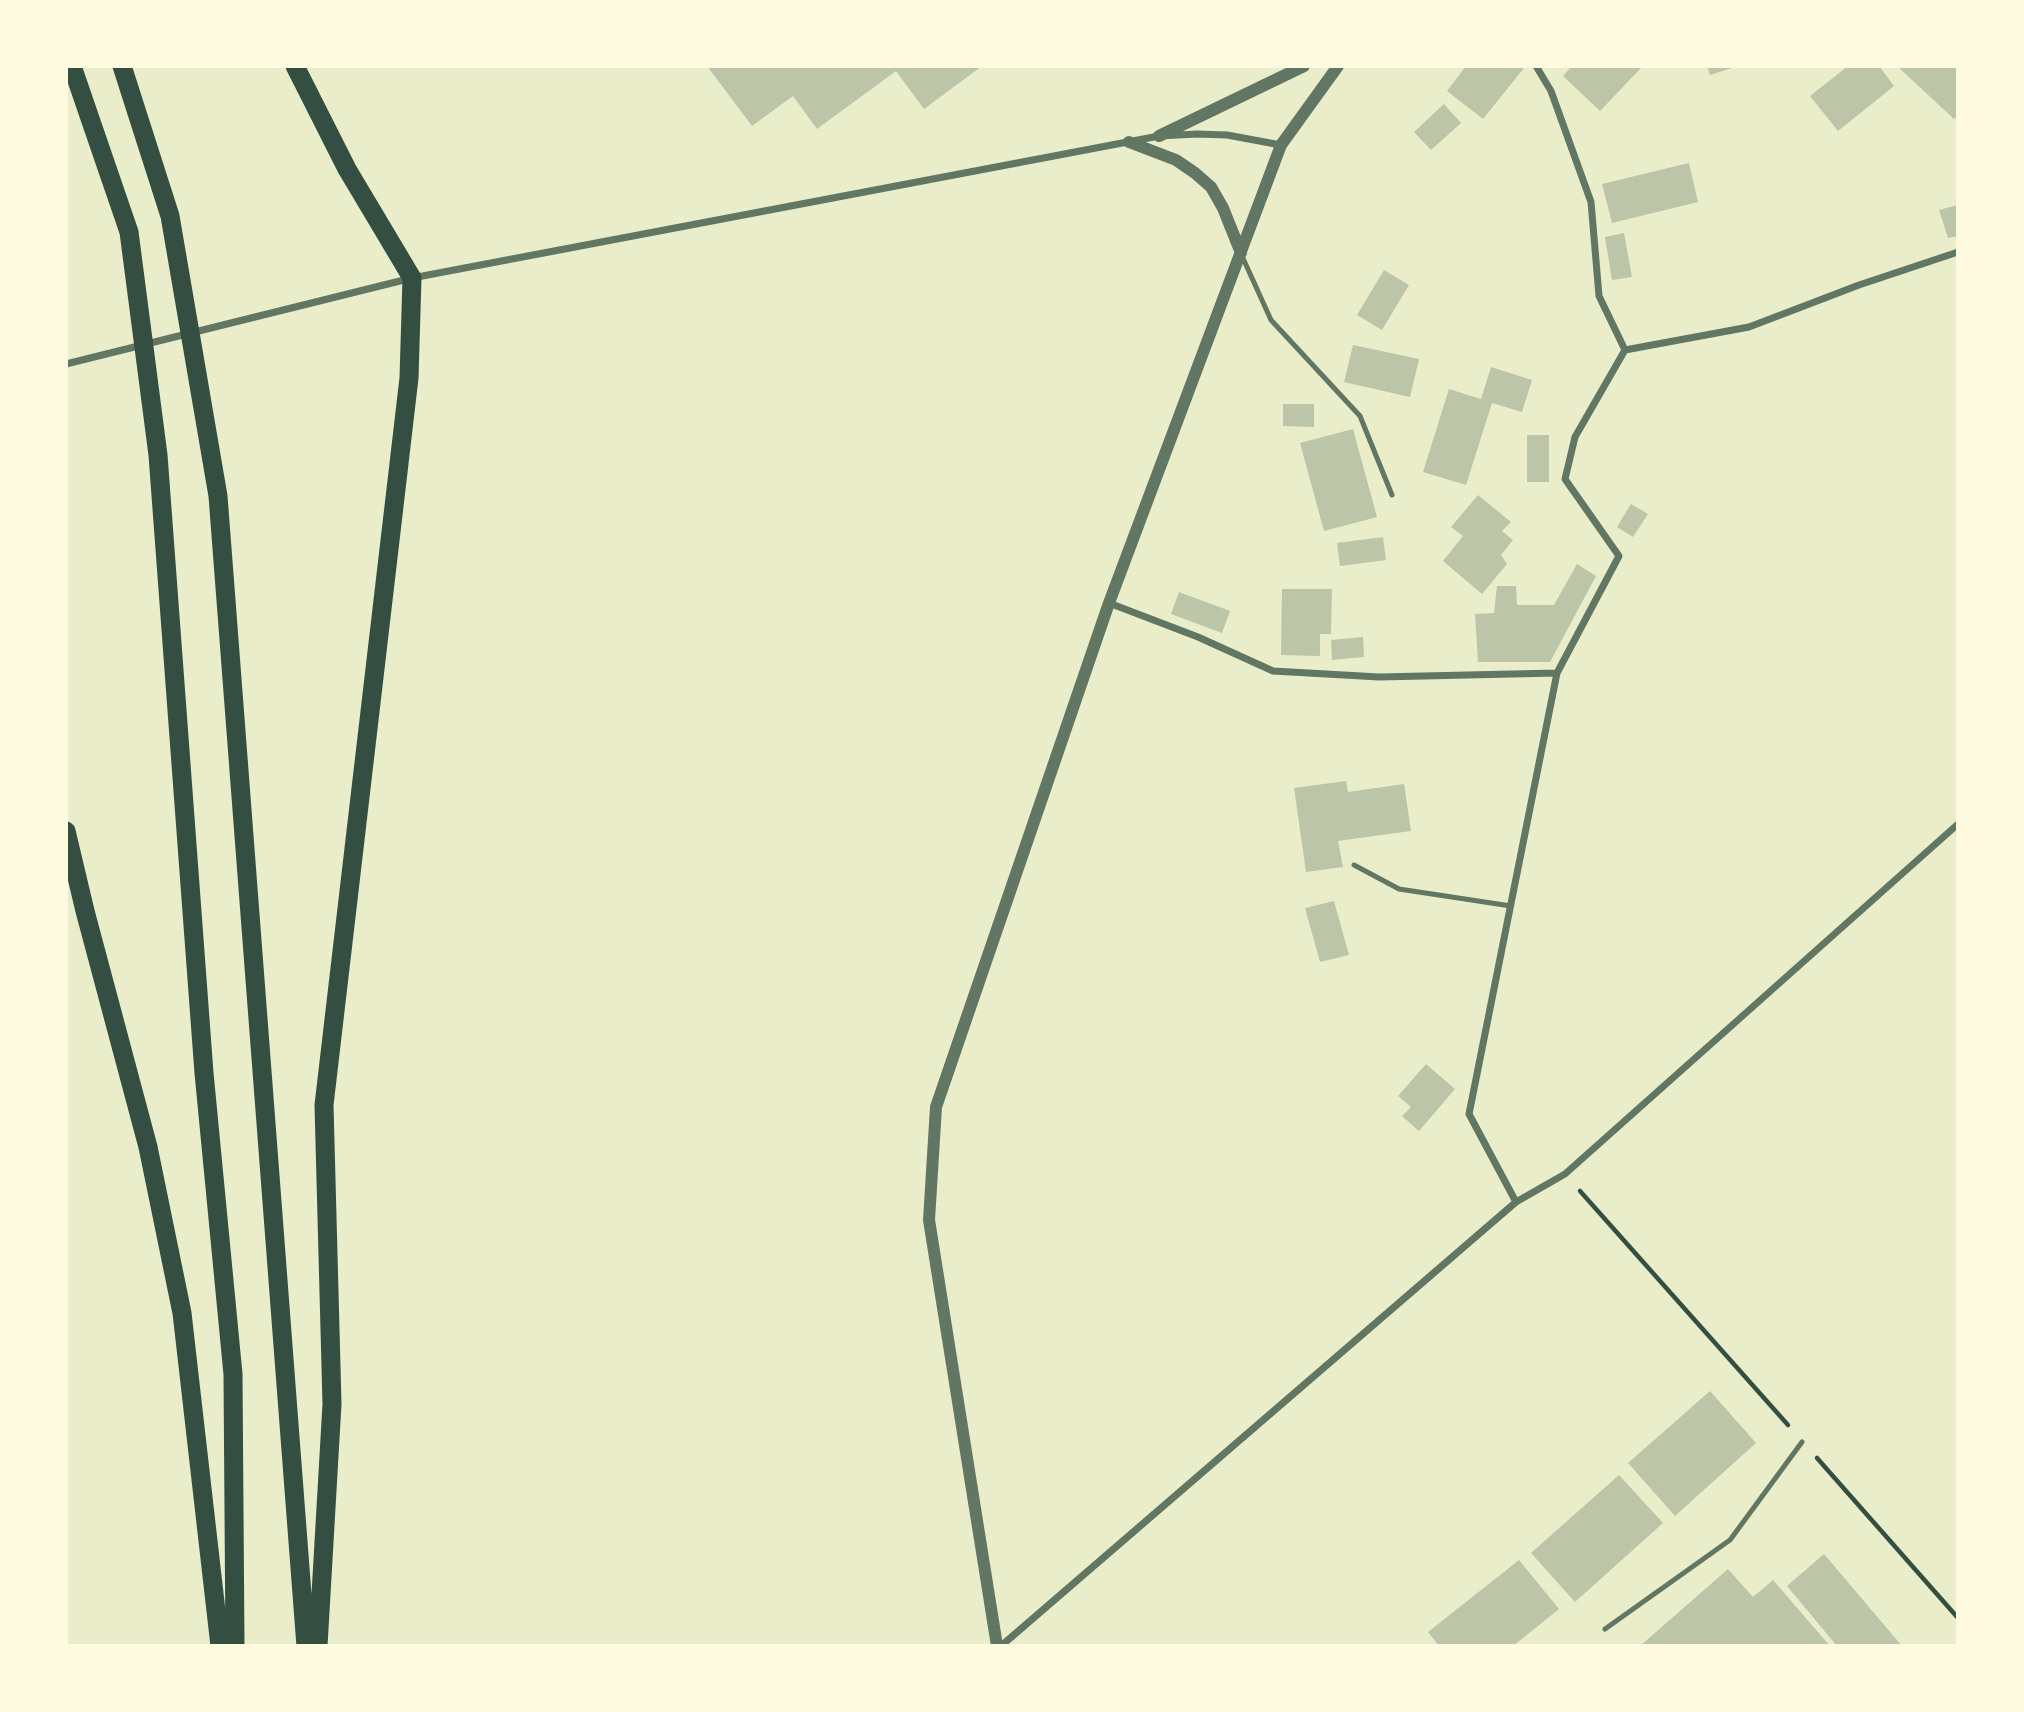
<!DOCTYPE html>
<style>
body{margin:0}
#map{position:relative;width:2024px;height:1712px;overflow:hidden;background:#e9edc9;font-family:"Crimson Pro",serif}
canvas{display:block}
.frame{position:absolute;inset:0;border:68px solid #fefae0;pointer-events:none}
</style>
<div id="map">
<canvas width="2024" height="1712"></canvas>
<div class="frame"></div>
</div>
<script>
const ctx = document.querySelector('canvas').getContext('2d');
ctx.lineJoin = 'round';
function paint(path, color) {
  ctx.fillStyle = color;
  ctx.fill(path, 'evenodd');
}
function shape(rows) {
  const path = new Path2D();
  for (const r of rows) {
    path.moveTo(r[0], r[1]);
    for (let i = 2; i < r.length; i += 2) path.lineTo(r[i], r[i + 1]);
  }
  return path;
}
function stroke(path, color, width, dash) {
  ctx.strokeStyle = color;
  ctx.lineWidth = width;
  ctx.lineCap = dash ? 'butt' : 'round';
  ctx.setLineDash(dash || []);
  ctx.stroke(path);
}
paint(shape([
 [707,66,982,66,924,109,896,71,817,129,793,96,752,126],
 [1466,66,1522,66,1524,68,1483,119,1447,91],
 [1572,66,1643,66,1600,111,1563,76],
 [1707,66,1735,66,1735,67,1710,75],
 [1848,66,1879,66,1894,86,1838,131,1810,96],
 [1897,66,1958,66,1958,116,1954,119],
 [1444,104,1461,123,1431,150,1414,132],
 [1689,163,1698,202,1612,223,1602,184],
 [1958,205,1958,236,1948,238,1939,210],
 [1624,233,1632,277,1612,280,1605,237],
 [1384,270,1409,285,1382,330,1357,315],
 [1353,345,1419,359,1410,397,1344,382],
 [1491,367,1532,380,1522,412,1492,403,1466,485,1423,472,1449,389,1481,399],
 [1283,404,1314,404,1314,427,1283,426],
 [1353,429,1377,517,1324,531,1300,443],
 [1527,435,1549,435,1549,482,1527,482],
 [1478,495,1511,522,1502,531,1513,540,1501,555,1507,564,1482,594,1443,561,1463,536,1451,527],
 [1631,504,1648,514,1633,537,1617,527],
 [1383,537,1386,560,1340,566,1337,543],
 [1577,564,1596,576,1550,662,1478,662,1475,614,1494,613,1497,586,1516,586,1517,605,1554,605],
 [1282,589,1332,589,1331,634,1320,634,1320,656,1281,655],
 [1179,592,1230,611,1222,633,1171,614],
 [1363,637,1364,657,1332,660,1331,640],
 [1346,781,1348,792,1404,784,1411,831,1338,841,1343,867,1306,872,1294,788],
 [1334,901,1349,955,1320,962,1305,908],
 [1426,1064,1455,1089,1419,1131,1402,1116,1411,1107,1398,1096],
 [1710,1391,1756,1443,1675,1516,1628,1463],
 [1619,1475,1663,1523,1575,1602,1531,1553],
 [1824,1554,1902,1646,1837,1646,1787,1586],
 [1519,1560,1559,1609,1513,1646,1439,1646,1428,1632],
 [1728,1569,1753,1597,1773,1580,1830,1646,1640,1646]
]), '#bcc5a7');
stroke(shape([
 [1580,1191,1788,1425],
 [1817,1458,1958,1618]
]), '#344e41', 4.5);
stroke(shape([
 [1242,256,1271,320,1360,416,1392,495],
 [1354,865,1399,889,1511,906],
 [1605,1629,1730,1540,1802,1442]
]), '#617663', 5);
stroke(shape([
 [1536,66,1551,91,1591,202,1599,296,1625,350,1749,327,1859,285,1958,252],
 [66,364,412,278,1159,136,1197,134,1227,135,1281,145],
 [1109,603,1198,637,1273,671,1379,677,1557,673],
 [1516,1202,1469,1114,1557,673,1619,556,1565,479,1575,437,1625,350],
 [1001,1646,1516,1202,1565,1174,1958,824]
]), '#617663', 7);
stroke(shape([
 [1159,136,1304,66],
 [1129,142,1176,160,1195,173,1211,187,1223,208,1241,253],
 [997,1646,929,1220,936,1107,1109,603,1281,145,1338,66]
]), '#617663', 12);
stroke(shape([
 [72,66,129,232,158,455,204,1073,233,1374,235,1646],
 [122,66,170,216,218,496,306,1646],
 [295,66,347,169,412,278,409,378,324,1105,332,1404,318,1646],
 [66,831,85,911,148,1147,182,1313,220,1646]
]), '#344e41', 19);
</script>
